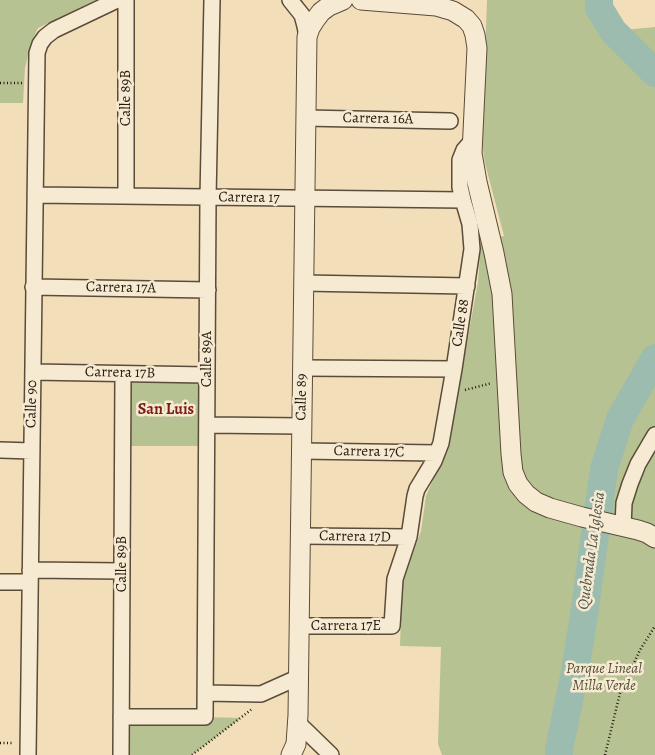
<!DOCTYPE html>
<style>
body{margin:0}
canvas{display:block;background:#f2deb9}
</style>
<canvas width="655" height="755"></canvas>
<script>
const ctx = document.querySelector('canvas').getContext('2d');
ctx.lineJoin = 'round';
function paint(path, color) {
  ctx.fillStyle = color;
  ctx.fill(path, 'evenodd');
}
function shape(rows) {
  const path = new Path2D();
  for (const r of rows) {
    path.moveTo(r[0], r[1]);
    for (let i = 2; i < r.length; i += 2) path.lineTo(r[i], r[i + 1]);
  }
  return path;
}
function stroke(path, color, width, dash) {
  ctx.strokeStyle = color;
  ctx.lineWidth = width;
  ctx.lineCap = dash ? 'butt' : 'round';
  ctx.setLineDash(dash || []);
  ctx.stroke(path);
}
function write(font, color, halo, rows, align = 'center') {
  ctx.font = font + ' Alegreya,serif';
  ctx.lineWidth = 5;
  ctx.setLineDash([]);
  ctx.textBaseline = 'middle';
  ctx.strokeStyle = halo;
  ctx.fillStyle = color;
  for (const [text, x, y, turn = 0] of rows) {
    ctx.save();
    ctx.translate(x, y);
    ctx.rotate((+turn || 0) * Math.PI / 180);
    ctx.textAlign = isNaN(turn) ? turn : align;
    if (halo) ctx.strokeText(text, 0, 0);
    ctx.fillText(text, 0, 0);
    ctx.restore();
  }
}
paint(shape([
 [0,0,96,0,38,28,31,43,25,68,23,103,0,103],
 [487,0,610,0,610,11,623,30,655,27,655,755,442,755,438,744,441,647,400,646,402,585,421,531,426,496,440,464,456,403,478,282,481,241,504,236,485,163,482,144],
 [129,376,201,376,201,446,129,446],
 [127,717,205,717,241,718,192,755,127,755]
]), '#b7c292');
stroke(shape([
 [599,0,599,8,613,31,655,73],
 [559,755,559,749,574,677,584,615,604,469,620,419,655,358]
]), '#9bbcae', 28);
const minor = shape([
 [290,0,302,15,305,26,307,37],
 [305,118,450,121],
 [35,195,463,200],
 [126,196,126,0],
 [303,283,467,286],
 [33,287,208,290],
 [302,368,454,369],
 [33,372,207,375],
 [207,425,302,426],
 [0,450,32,451],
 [301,451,437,453],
 [623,527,624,503,630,484,638,464,655,435],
 [300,536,409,537],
 [30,570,122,571],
 [0,582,30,582],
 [299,626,392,626,395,579,409,537,415,496,417,489,434,461,441,443,454,369,472,249,470,224,463,200,460,187,460,160,464,150,472,141],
 [205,693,261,694,299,677],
 [121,717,205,717,208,198,212,0],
 [298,723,331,755],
 [28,755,37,53,40,44,45,37,54,30,117,0],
 [121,755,123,374]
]);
const tertiary = shape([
 [361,0,436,6,453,11,466,19,472,26,475,35,477,48,472,153,477,182,494,253,502,294,511,454,513,472,518,484,526,494,536,502,550,508,582,517,638,530,647,533,655,538],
 [291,755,296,744,298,715,307,37,310,28,315,20,321,12,329,6,343,0]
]);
stroke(minor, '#5a4c3a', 18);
stroke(tertiary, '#5a4c3a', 21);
stroke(shape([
 [0,83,22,83],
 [465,390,492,383],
 [0,743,14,743],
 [192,755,252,709],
 [605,755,620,693,640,650,655,626]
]), '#271b10', 2.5, [1, 2.5]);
stroke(minor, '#f7ead2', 15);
stroke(tertiary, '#f7ead2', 19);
write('15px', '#271b10', '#f7ead2', [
 ["Calle 89B",126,98,-90],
 ["Carrera 16A",378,119,1],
 ["Carrera 17",249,198,1],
 ["Carrera 17A",121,288,1],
 ["Calle 88",461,323,-81],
 ["Calle 89A",207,359,-90],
 ["Carrera 17B",120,373,1],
 ["Calle 89",302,397,-89],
 ["Calle 90",32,404,-89],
 ["Carrera 17C",369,452,1],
 ["Carrera 17D",355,537,1],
 ["Calle 89B",122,564,-90],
 ["Carrera 17E",346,626]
]);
write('italic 15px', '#524d37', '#f7ead2', [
 ["Parque Lineal",604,669],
 ["Milla Verde",604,686]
]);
write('bold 16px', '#7a1f14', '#f7ead2', [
 ["San Luis",166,410]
]);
write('italic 16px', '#505347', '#f7ead2', [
 ["Quebrada La Iglesia",592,551,-82]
]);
</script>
